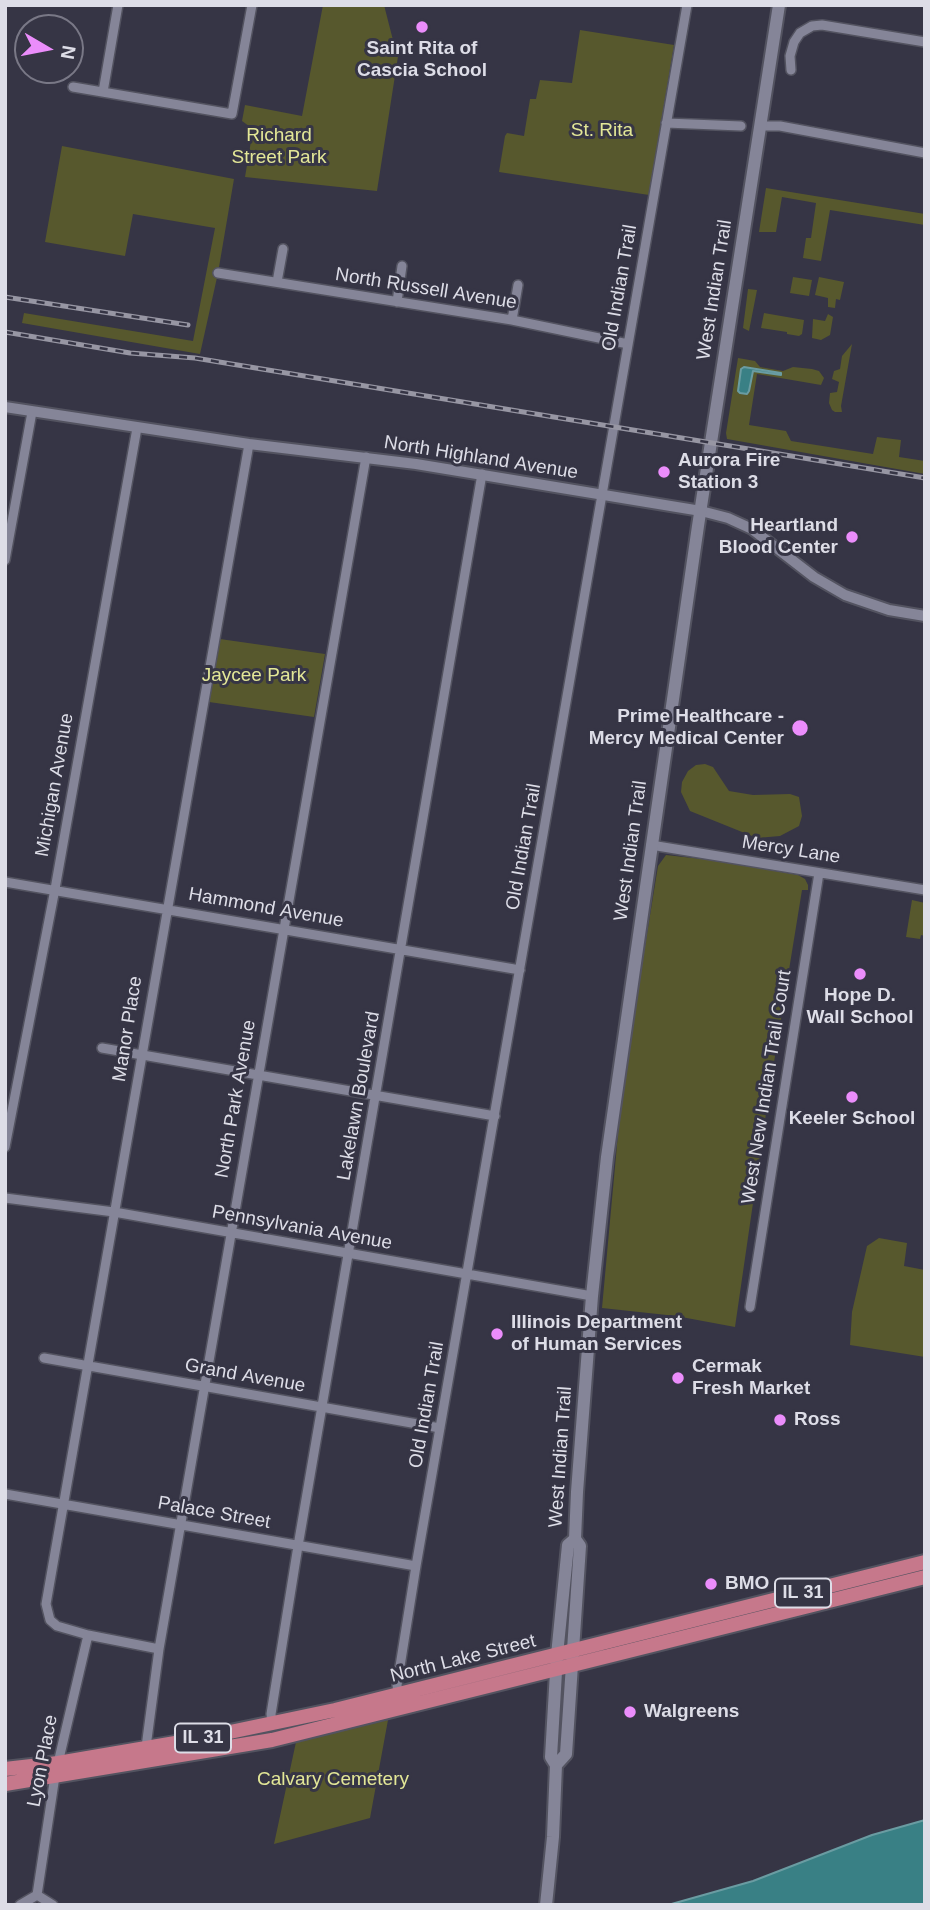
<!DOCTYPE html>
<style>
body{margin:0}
#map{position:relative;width:930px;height:1910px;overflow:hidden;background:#363545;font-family:Arial,sans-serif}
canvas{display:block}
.frame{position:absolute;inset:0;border:7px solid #dddde7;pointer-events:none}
.north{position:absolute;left:14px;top:14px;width:70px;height:70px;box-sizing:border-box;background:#363545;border:2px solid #797886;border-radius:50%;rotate:100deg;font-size:19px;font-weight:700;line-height:28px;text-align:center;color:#dddde7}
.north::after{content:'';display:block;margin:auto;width:24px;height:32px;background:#eb8dfb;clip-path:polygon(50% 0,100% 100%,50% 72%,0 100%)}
</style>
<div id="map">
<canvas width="930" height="1910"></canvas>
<div class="frame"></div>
<div class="north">N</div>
</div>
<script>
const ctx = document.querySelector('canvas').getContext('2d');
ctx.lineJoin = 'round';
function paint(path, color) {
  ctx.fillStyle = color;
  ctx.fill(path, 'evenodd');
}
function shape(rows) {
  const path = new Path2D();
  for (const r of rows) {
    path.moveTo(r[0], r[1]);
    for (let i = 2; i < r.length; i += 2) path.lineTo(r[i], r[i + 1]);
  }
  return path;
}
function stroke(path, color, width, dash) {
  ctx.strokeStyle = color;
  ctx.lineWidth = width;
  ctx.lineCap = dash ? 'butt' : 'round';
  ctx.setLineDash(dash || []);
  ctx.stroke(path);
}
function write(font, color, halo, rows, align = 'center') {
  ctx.font = font + ' Arial,sans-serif';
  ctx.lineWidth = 6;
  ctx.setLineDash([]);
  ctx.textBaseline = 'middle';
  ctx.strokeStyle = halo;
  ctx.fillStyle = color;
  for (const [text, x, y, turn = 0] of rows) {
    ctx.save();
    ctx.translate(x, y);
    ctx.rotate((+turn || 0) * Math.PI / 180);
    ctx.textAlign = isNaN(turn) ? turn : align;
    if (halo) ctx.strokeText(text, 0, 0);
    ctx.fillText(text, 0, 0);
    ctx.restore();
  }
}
paint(shape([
 [323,5,384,5,394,44,399,50,377,191,245,177,253,129,242,121,245,105,302,116],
 [580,30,674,45,649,195,499,172,505,136,507,133,524,136,530,99,536,99,540,80,572,83],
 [62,146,234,179,218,273,200,354,22,323,24,313,193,341,215,228,133,214,125,256,45,242],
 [766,188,925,214,925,225,830,210,821,261,803,258,806,238,811,238,816,203,782,197,776,232,759,232],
 [793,277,812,280,809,296,790,293],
 [819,277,844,282,840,300,836,299,835,308,828,307,828,298,815,295],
 [748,289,757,290,749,331,743,328],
 [764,313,804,320,802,334,799,336,787,334,787,332,761,328],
 [828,314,833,317,830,335,821,340,812,338,813,319,825,321],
 [852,344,841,406,842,412,835,412,832,410,829,403,830,393,837,392,839,382,832,379,834,371,840,369,842,356],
 [738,358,755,361,760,367,783,371,793,367,812,369,819,371,824,378,821,385,757,374,749,425,786,431,791,441,873,454,877,437,901,440,899,457,925,461,925,474,727,439,726,433],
 [220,639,325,654,314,717,209,702],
 [705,764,713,767,729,791,753,795,790,794,799,797,802,816,799,826,780,836,757,838,690,811,681,792,682,782,688,771,696,765],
 [666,855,720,861,798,875,805,879,808,885,808,890,802,890,769,1093,735,1327,676,1316,602,1308,619,1123,628,1051,658,866],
 [912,900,925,903,925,936,921,935,920,939,906,937],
 [879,1238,907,1243,904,1266,925,1270,925,1357,850,1345,852,1312,867,1246],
 [388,1720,370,1818,274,1844,296,1742]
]), '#57582d');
const water = shape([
 [744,367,781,373,781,375,753,371,749,391,747,394,740,393,738,391,741,369,744,367],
 [925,1820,925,1905,668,1905,753,1881,872,1835,925,1820]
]);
paint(water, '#398085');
stroke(water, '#6a9ca2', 2);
const minor = shape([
 [791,70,790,56,794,42,800,33,812,26,822,25,925,42],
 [73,87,232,114,252,5],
 [103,92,118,5],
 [666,123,741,126],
 [760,126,780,126,925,153],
 [218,273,512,320,628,344],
 [277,282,283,249],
 [397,302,402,266],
 [512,320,518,285],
 [5,560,32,412],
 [651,845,925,890],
 [5,882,520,970],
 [102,1048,495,1116],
 [5,1147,55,889,137,428],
 [5,1198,114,1212,592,1296],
 [750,1307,819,873],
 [44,1358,440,1428],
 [5,1494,416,1566],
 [159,1649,88,1635,57,1626,50,1620,46,1604,249,444],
 [398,1694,397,1685,416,1566,687,5],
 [272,1724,271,1714,298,1546,482,474],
 [146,1747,159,1649,366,457],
 [37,1895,55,1776,88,1635],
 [20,1905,37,1895,53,1905]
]);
const tertiary = shape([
 [5,407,249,444,416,464,701,511,728,518,752,529,814,577,845,595,889,610,925,616]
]);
const secondary = shape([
 [556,1765,566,1754,580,1546,575,1539,577,1492,592,1296,607,1157,698,526,779,5],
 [546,1905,553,1837,556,1765,551,1757,557,1655,568,1545,575,1539]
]);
const primary = shape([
 [5,1769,58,1763,187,1741,335,1710,925,1562],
 [5,1784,272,1740,925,1577]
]);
stroke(minor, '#535360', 12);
stroke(tertiary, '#535360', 14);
stroke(secondary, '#535360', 16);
stroke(primary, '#535360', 18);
stroke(minor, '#858598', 9);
stroke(tertiary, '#858598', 10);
stroke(secondary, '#858598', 12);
stroke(primary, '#c6788b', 14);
const rail = shape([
 [5,297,188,325],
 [5,332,130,353,195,358,925,478]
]);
stroke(rail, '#9796a3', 5);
stroke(rail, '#363545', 2.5, [8]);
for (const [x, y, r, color] of [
 [422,27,7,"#eb8dfb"],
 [664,472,7,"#eb8dfb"],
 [852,537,7,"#eb8dfb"],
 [800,728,9,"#eb8dfb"],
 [860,974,7,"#eb8dfb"],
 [852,1097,7,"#eb8dfb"],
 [497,1334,7,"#eb8dfb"],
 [678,1378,7,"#eb8dfb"],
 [780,1420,7,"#eb8dfb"],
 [711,1584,7,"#eb8dfb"],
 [630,1712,7,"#eb8dfb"]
]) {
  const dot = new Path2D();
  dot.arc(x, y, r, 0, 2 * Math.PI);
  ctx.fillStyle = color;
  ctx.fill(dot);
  stroke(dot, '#363545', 2.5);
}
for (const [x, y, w] of [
 [803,1593,56],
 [203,1738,56]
]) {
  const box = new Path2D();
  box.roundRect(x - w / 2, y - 14.5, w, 29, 5);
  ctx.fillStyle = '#363545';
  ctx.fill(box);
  stroke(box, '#dddde7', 2);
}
write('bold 18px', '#dddde7', null, [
 ["IL 31",803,1593],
 ["IL 31",203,1738]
]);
write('bold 19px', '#dddde7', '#363545', [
 ["Saint Rita of",422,49,"center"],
 ["Cascia School",422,71,"center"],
 ["Aurora Fire",678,461],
 ["Station 3",678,483],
 ["Heartland",838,526,"right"],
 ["Blood Center",838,548,"right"],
 ["Prime Healthcare -",784,717,"right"],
 ["Mercy Medical Center",784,739,"right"],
 ["Hope D.",860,996,"center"],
 ["Wall School",860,1018,"center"],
 ["Keeler School",852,1119,"center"],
 ["Illinois Department",511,1323],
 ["of Human Services",511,1345],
 ["Cermak",692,1367],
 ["Fresh Market",692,1389],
 ["Ross",794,1420],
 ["BMO",725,1584],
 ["Walgreens",644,1712]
], 'left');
write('19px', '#e3e797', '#363545', [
 ["St. Rita",602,131],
 ["Richard",279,136],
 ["Street Park",279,158],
 ["Jaycee Park",254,676],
 ["Calvary Cemetery",333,1780]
]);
write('19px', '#dddde7', '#363545', [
 ["Old Indian Trail",620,288,-80],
 ["North Russell Avenue",426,289,9],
 ["West Indian Trail",715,290,-81],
 ["North Highland Avenue",481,458,9],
 ["Michigan Avenue",55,785,-80],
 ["Old Indian Trail",524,847,-80],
 ["Mercy Lane",791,850,9],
 ["West Indian Trail",631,851,-82],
 ["Hammond Avenue",266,908,10],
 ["Manor Place",128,1029,-81],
 ["West New Indian Trail Court",767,1087,-81],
 ["Lakelawn Boulevard",359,1096,-80],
 ["North Park Avenue",236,1099,-80],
 ["Pennsylvania Avenue",302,1228,10],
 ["Grand Avenue",245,1376,10],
 ["Old Indian Trail",427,1405,-80],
 ["West Indian Trail",561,1457,-86],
 ["Palace Street",214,1513,10],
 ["North Lake Street",463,1659,-14],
 ["Lyon Place",43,1761,-79]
]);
</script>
